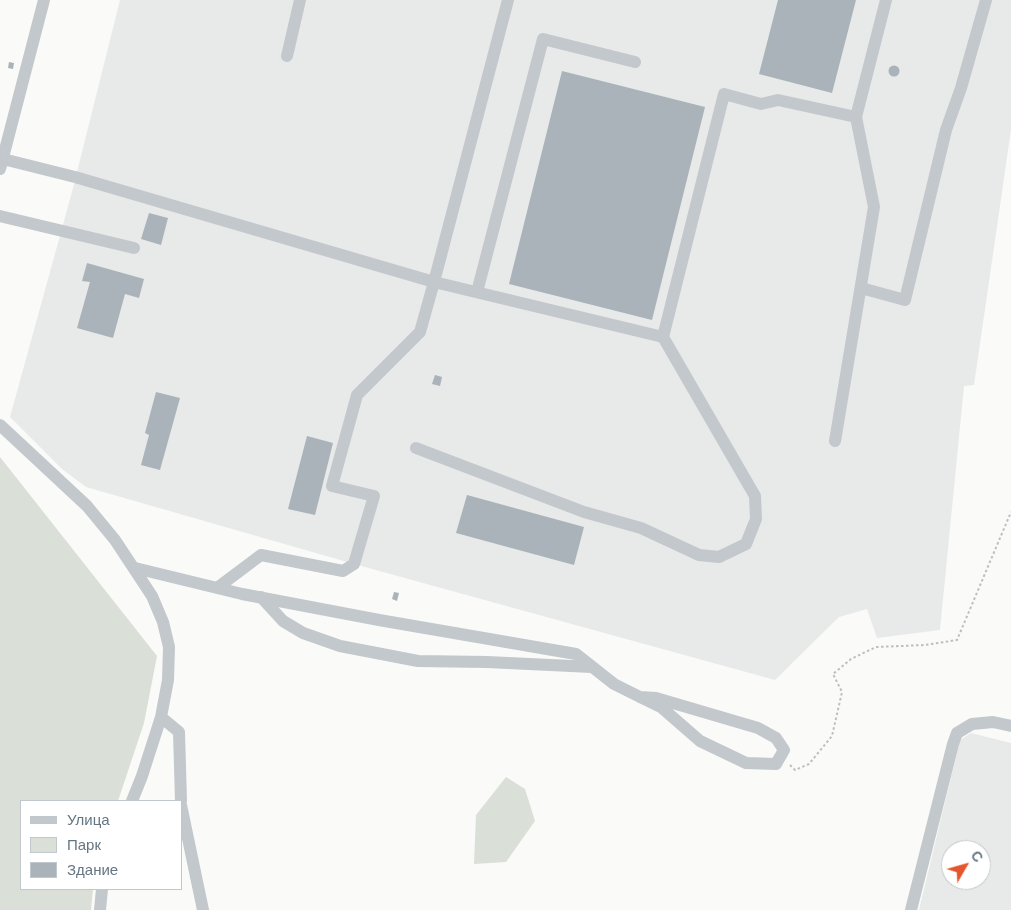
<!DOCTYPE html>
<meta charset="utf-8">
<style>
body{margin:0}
#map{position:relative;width:1011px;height:910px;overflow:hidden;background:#fafaf8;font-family:"Work Sans",sans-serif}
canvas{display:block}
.legend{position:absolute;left:20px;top:800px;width:162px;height:90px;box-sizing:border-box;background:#fff;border:1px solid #c1c8cd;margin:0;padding:6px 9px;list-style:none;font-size:15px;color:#657683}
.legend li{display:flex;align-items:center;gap:10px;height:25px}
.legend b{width:25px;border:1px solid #c1c8cd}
.north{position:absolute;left:941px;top:840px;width:50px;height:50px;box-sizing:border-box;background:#fff;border:1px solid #c1c8cd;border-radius:50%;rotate:52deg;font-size:14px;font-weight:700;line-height:20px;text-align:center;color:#657683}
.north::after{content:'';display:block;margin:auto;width:18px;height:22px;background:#e4572e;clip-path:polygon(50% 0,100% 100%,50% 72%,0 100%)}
</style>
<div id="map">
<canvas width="1011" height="910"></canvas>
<ul class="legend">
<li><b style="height:6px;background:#c3c8cc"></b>Улица</li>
<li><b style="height:14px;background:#dadfd7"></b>Парк</li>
<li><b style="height:14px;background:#aab3b9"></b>Здание</li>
</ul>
<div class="north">С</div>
</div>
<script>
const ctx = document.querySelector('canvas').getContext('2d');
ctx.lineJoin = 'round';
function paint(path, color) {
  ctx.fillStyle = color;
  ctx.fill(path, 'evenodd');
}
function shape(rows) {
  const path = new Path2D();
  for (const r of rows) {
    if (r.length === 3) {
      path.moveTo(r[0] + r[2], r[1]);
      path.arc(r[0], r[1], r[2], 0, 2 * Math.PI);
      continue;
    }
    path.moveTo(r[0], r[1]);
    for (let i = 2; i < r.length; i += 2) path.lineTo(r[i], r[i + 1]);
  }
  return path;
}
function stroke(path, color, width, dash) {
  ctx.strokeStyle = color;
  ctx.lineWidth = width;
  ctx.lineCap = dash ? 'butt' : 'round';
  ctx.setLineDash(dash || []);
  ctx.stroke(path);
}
paint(shape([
 [120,0,1011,0,1011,130,974,385,964,386,940,630,877,638,867,609,839,617,775,680,354,564,86,487,62,469,10,417,72,192],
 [971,733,1011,743,1011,910,919,910,960,740],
 [951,850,981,850,981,880,951,880]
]), '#e8e9e9');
paint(shape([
 [0,457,157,656,144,723,118,801,21,801,21,889,93,889,91,910,0,910],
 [506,777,525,789,535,821,506,862,474,864,476,815]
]), '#dadfd7');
paint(shape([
 [778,0,856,0,832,93,759,74],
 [9,62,14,63,13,69,8,68],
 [894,71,5.5],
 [562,71,705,107,652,320,509,284],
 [149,213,168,218,161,245,141,239],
 [87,263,144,279,139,298,125,294,113,338,77,328,90,282,82,281],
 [435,375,442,377,440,386,432,384],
 [156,392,180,398,160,470,141,465,149,435,145,433],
 [307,436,333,443,315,515,288,509],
 [467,495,584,527,574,565,456,533],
 [394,592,399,593,397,601,392,599]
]), '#aab3b9');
stroke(shape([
 [790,765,795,770,809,764,832,736,842,692,833,674,851,659,876,647,925,645,957,640,1011,512]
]), '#bbbfc2', 2, [2.5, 2.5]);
stroke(shape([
 [287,56,300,0],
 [3,159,75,177,434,282,663,337,724,94,761,104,778,100,856,117,886,0],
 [0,169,44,0],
 [0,216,134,248],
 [861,288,905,300,946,130,961,88,986,0],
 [477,292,543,39,635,62],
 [0,425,87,506,115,540,152,596,163,622,169,647,168,680,161,717,142,776,132,801],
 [835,441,874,207,856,117],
 [416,448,584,512,641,528,699,555,719,557,746,544,756,519,755,496,663,337],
 [135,568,242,594,379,620,576,654,614,684,640,697,661,707,700,741,746,763,776,764,784,750,776,738,758,728,656,698,640,697],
 [217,588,261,555,343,571,354,564,374,496,332,486,357,395,420,332,434,282,508,0],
 [261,597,283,621,303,633,340,646,418,661,487,662,592,667],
 [161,717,179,732,181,801],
 [181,805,203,910],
 [100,910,102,889],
 [911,910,953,744,957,733,972,724,993,722,1011,726]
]), '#c3c8cc', 12);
</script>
